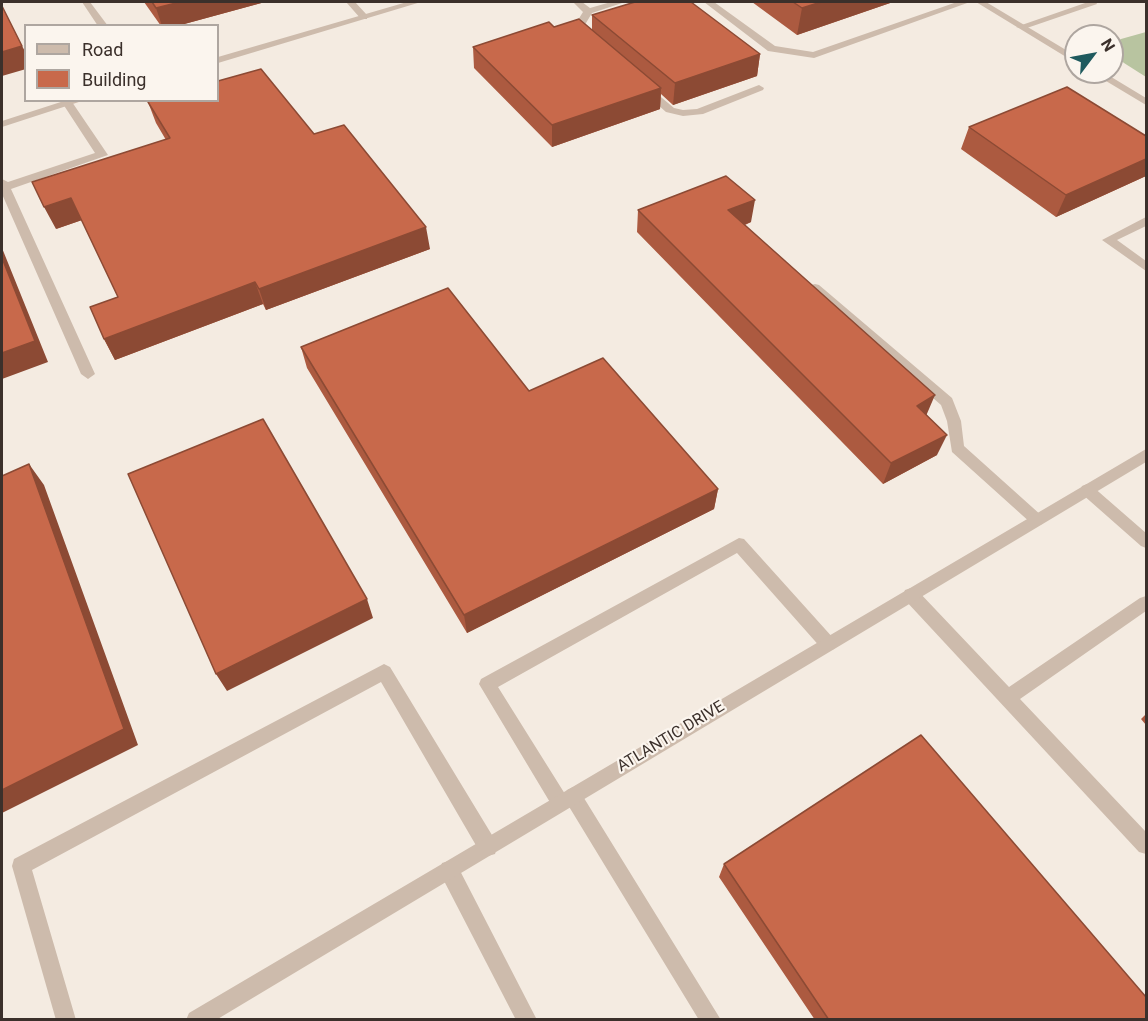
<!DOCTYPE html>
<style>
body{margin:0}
#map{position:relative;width:1148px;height:1021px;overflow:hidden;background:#f4ebe1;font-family:Roboto,sans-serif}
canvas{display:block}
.frame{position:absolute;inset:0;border:3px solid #3b302b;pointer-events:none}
.legend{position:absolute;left:24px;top:24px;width:195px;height:78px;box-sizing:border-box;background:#fbf5ee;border:2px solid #aea6a0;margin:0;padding:8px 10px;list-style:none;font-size:18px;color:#3b302b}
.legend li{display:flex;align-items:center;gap:12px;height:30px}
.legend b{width:30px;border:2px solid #aea6a0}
.north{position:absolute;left:1064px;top:24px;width:60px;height:60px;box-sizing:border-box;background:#fbf5ee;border:2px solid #aea6a0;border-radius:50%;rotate:58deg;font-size:16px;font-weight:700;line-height:24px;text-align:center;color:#3b302b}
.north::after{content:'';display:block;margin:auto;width:21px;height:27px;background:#1f5a5e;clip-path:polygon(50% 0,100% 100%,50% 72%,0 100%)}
</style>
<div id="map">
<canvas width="1148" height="1021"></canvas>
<div class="frame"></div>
<ul class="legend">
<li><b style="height:8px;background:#cdbbac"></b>Road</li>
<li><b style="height:16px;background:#c8694b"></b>Building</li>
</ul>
<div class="north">N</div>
</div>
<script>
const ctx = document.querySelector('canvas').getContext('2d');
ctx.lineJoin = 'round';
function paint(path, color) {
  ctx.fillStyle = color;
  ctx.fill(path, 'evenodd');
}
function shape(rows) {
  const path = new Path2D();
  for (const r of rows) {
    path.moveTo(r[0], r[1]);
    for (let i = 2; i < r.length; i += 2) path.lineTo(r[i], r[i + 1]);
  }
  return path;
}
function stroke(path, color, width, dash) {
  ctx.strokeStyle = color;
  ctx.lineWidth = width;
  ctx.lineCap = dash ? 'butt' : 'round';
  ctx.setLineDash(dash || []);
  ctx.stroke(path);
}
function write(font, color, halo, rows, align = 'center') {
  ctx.font = font + ' Roboto,sans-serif';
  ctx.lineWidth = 4.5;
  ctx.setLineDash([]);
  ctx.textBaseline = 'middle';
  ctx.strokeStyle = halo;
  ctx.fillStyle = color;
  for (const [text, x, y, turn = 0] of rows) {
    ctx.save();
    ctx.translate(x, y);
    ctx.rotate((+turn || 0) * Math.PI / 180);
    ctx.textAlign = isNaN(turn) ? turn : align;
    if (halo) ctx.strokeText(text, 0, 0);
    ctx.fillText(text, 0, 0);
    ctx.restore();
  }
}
paint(shape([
 [1146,32,1146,77,1124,63,1112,53,1112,45,1121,39]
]), '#b8c4a0');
paint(shape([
 [82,2,90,2,108,26,98,26,82,2],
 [346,2,355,2,367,15,367,19,361,19,346,2],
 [573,2,582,2,590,8,611,2,625,2,592,13,583,28,589,37,584,40,581,39,573,28,583,12,573,2],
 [704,2,714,2,775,46,813,52,957,2,970,2,814,58,768,51,704,2],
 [1088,2,1096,2,1097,4,1024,29,1016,27,1088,2],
 [759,85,764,88,763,90,703,114,683,116,666,112,640,89,649,87,674,108,683,110,697,109,759,85],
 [68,101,72,102,108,155,11,189,95,374,88,379,81,374,2,194,2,179,8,182,95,153,63,104,68,101],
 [1146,217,1146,226,1117,240,1146,261,1146,271,1102,240,1146,217],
 [815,284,819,285,952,398,961,421,964,446,1042,516,1045,520,1042,524,1037,526,1032,524,952,452,947,421,941,405,811,291,809,288,811,285,815,284],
 [1087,484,1092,486,1146,533,1146,548,1141,546,1082,494,1080,490,1082,486,1087,484],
 [739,538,744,539,834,639,836,644,834,649,828,651,822,649,737,553,498,687,565,794,567,790,573,787,579,790,721,1020,699,1020,568,805,566,809,560,812,554,809,479,684,481,679,739,538],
 [911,588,917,590,1009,687,1140,598,1146,596,1146,611,1020,699,1146,832,1146,854,1139,852,905,600,903,595,905,590,911,588],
 [384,664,390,667,495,840,497,847,495,854,488,856,481,854,381,682,32,870,76,1020,56,1020,12,866,14,859,384,664],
 [449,861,456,863,537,1020,516,1020,442,877,440,870,442,863,449,861]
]), '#cdbbac');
paint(shape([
 [407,2,421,2,218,63,218,57,407,2],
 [976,2,986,2,1076,56,1076,63,976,2],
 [1091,72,1103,72,1146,98,1146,105,1091,72],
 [67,100,85,100,2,127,2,121,67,100],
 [1146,449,1146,462,216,1020,186,1020,189,1013,1146,449]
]), '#cdbbac');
paint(shape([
 [144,2,265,2,177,26,161,26],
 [752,2,893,2,797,35],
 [592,15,760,54,757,76,673,105,661,94,660,109,552,147,474,68,473,47,554,27,592,29],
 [148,102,314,134,430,249,266,310,263,304,115,360,104,339,118,297,82,220,56,229,166,140,156,123],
 [969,127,1146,136,1146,176,1056,217,961,149],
 [638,210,751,222,745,225,927,415,937,455,883,484,637,232],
 [301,347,529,391,718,489,714,509,467,633,307,368],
 [1146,714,1146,725,1141,719],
 [724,864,1146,1020,815,1020,719,877]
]), '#ac5a40');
paint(shape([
 [180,2,265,2,177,26,162,26,156,8],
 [821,2,893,2,797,35,802,8],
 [22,46,26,53,26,69,2,76,2,52],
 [760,54,757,76,673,105,675,83],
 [661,88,660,109,552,147,552,125],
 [1146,159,1146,176,1056,217,1066,195],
 [71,198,82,220,56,229,44,207],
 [755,200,751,222,725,232,728,210],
 [426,227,430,249,266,310,259,289],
 [2,248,48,362,2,379],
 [255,282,263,304,115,360,104,339],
 [935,395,926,416,917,406],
 [947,435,937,455,883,484,891,463],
 [29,464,44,485,138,745,2,813,2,790],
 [718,489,714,509,467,633,464,615],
 [367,599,373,618,227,691,216,674]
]), '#8c4a34');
const building = shape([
 [152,2,180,2,156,8,152,2],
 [635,2,691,2,760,54,675,83,592,15,635,2],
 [793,2,821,2,802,8,793,2],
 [2,6,22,46,2,52,2,6],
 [579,19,661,88,552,125,473,47,549,22,554,27,579,19],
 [261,69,314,134,344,125,426,227,259,289,255,282,104,339,90,307,118,297,71,198,44,207,32,182,170,138,148,102,152,100,218,100,218,81,261,69],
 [1067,87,1146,136,1146,159,1066,195,969,127,1067,87],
 [726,176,755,200,728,210,935,395,917,406,947,435,891,463,638,210,726,176],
 [2,258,35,341,2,353,2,258],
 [448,288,529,391,603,358,718,489,464,615,301,347,448,288],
 [263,419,367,599,216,674,128,474,263,419],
 [29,464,124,729,2,790,2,476,29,464],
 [921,735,1146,997,1146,1020,829,1020,724,864,921,735]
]);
paint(building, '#c8694b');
stroke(building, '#8c4a34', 1.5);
write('16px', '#3b302b', '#fbf5ee', [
 ["ATLANTIC DRIVE",671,737,-31]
]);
</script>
